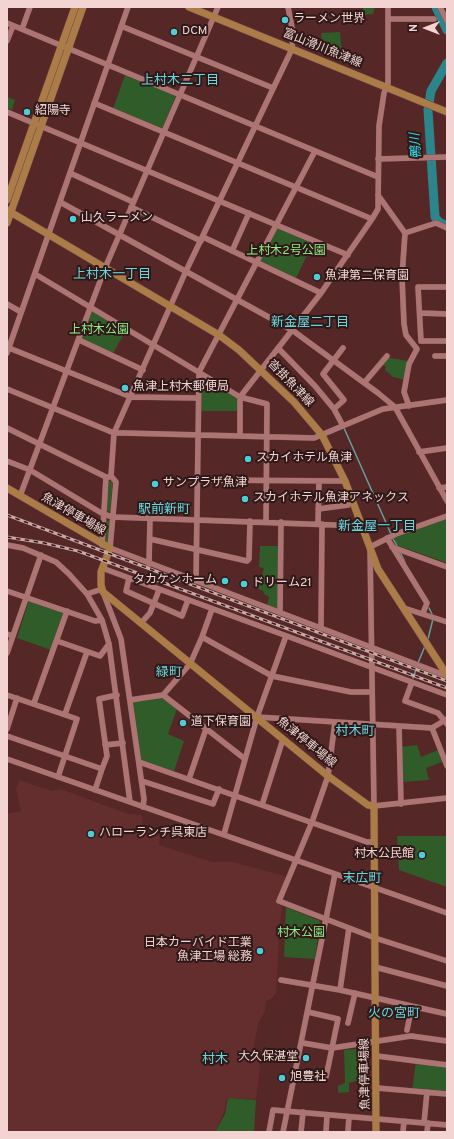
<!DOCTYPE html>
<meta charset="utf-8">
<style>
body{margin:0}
#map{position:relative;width:454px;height:1139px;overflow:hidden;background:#562727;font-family:Overpass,sans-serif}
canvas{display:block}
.frame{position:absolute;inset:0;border:8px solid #f3d4d2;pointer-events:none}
.north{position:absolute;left:406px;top:8px;width:40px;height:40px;-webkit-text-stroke:3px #2e1818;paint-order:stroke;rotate:270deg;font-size:11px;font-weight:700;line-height:16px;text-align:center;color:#f3d4d2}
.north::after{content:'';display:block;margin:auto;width:14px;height:18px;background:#f3d4d2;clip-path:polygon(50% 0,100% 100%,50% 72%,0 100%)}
</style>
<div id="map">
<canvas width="454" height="1139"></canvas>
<div class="frame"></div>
<div class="north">N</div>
</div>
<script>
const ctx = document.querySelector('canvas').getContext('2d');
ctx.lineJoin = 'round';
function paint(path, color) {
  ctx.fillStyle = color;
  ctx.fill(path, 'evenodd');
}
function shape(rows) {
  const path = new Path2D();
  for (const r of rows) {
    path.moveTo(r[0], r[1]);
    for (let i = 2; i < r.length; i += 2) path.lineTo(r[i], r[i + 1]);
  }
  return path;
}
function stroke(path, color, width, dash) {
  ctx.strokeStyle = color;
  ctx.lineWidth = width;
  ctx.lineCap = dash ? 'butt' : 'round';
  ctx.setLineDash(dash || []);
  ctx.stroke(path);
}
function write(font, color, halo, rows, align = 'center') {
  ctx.font = font + ' Overpass,"Noto Sans JP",sans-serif';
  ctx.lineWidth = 4;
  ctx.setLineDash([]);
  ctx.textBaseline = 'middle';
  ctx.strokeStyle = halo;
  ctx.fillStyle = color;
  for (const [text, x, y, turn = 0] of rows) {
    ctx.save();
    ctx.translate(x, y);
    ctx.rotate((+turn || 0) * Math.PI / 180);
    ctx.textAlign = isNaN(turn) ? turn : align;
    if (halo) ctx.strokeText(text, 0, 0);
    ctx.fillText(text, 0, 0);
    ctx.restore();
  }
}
paint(shape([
 [19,780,52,791,61,789,128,814,142,815,143,833,160,836,159,845,212,862,233,862,285,876,280,923,276,993,272,998,266,1001,265,1010,258,1024,253,1051,260,1066,256,1099,227,1098,224,1112,215,1132,7,1132,7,814,21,811,16,789]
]), '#652e2e');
paint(shape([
 [363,7,375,7,373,14,363,15],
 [340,32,342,53,344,55,341,62,324,55,321,33],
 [125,75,176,96,162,129,113,109],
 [7,97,15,100,12,110,7,108],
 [277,228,313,243,296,278,259,261],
 [90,307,127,329,112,355,79,340],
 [384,357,409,361,405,380,393,377,385,370,386,367,380,363],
 [205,377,238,398,237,411,201,411,201,380],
 [109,481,113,482,110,512,106,510],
 [447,519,447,563,396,545,394,539,396,536],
 [110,520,108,542,105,541,106,521],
 [260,546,278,546,277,609,267,605,269,597,264,594,263,591,258,589,264,568,259,567],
 [29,600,64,612,51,650,17,638],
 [163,697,177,709,168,734,184,741,174,771,141,761,133,702],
 [417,745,421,757,438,750,442,762,426,768,429,780,402,782,401,747],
 [397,836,447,836,447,887,399,870],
 [286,907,320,921,315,959,284,957],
 [356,1049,360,1080,349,1083,349,1092,338,1093,338,1086,345,1083,344,1050],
 [416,1061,447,1065,447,1094,412,1091],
 [228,1098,256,1100,254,1132,215,1132,225,1114]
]), '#2f5c29');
stroke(shape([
 [344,428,391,534],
 [392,537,397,546],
 [400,552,405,562],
 [429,608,433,616],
 [428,639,433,619],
 [418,663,425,646],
 [413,678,417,667]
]), '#689da0', 1.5);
stroke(shape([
 [436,7,447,30],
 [447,63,431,91,428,110,435,217,439,222,447,226]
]), '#2c858b', 9);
const minor = shape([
 [288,7,293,33,292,49,186,271,114,433,111,476,116,482,110,548,447,676],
 [440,7,447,21],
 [388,19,434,19],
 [7,23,378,177],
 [121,26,273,88],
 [22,29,30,7],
 [7,41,13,26],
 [94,103,372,219],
 [7,112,348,255],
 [378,159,447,157],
 [70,173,133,202],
 [378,195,405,233,436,223,447,228],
 [60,202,292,330,378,393,395,407,447,501],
 [131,207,201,241],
 [405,233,402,277,404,324,406,335,417,349,409,364,404,392,409,406],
 [203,237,321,293],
 [232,251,249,213],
 [35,274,240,397,267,404,266,522],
 [447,287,418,287,421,341,447,341],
 [7,304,21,312],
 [420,313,447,314],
 [79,340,143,370],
 [9,348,131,397,197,398],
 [278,348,315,386,334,409,343,426],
 [7,353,128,7],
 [435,356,447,356],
 [364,383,387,356],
 [7,389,114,433,124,433,314,438,383,409,447,400],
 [334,409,344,400,323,374,343,348],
 [7,428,106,477],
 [240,436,240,397,321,293,372,219,378,209,379,126,384,93,388,83,388,7],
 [419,452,447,448],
 [7,461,30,470,103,514,113,517,362,526],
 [197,480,345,481],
 [439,488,447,487],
 [20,496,105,268,218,7],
 [318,509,348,505],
 [447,516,396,534,370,547,374,806,447,798],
 [318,524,319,481],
 [387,538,427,603,423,613],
 [150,539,247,561,249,559,250,521],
 [7,545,23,548,56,562,69,574,87,594,102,620,109,644,130,802],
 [102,545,106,477,109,477],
 [392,547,447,567],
 [149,564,150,519],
 [102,568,447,695],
 [129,578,126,591,182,616,188,600],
 [196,581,199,372,315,151],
 [7,591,95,621,102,620],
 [103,592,121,639,144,799,143,807],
 [87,594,102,589],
 [404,608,447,622],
 [280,613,281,522],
 [141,623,150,613,159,590],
 [321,629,322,524],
 [7,634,13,636],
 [202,637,272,676,351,692,372,692],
 [57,641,100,656,109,644],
 [7,653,41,555],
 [412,682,405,701,438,713,447,724],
 [7,695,77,719,58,777],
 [163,695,245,759],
 [130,700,163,695,190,664,202,637,212,609],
 [34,703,67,611],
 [65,714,87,652],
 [257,717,432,728,447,719],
 [335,722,328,776,312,822,279,901,375,938,447,961],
 [399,726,401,804],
 [432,728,447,766],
 [7,729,17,698],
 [7,736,102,769,95,790],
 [105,745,123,743],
 [7,759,447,913],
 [139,762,367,842,374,842],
 [102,769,107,756,99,699,117,695],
 [189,779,206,729],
 [142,781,213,804,219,789],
 [262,805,283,739],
 [224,834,257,717,286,636],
 [375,967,447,986],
 [281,980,340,990,349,928],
 [340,990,447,1014],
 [348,1023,355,993],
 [407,1030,412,1006],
 [303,1043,332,1048,411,1036,447,1041],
 [377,1056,447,1065],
 [296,1074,326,1077,338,1019,308,1012],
 [377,1088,447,1094],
 [424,1123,427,1092],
 [269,1132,273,1110,447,1125],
 [283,1132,335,874],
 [301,1132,303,1112],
 [326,1132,327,1115],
 [348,1132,349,1117],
 [403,1132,404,1121],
 [427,1132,428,1123]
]);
const major = shape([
 [189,7,447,112],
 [7,200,75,7],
 [7,210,219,335,239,350,294,402,322,435,345,481,378,569,447,675],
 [7,223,83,7],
 [7,488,110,548,101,572,101,585,103,592,328,776,368,805,374,806,376,1132]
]);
stroke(minor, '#6d4546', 6);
stroke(major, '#6d4546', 8);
stroke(minor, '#ac7573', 5.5);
stroke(major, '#ab7c47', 7);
const rail = shape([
 [7,515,447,681],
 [7,537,44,543,78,551,447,688]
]);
stroke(rail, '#cba8a6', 3);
stroke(rail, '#2e1818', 1.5, [4.5]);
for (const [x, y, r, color] of [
 [285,20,4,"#51ccd4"],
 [174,32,4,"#51ccd4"],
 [27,112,4,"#51ccd4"],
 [73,219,4,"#51ccd4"],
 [317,277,4,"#51ccd4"],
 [125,388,4,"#51ccd4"],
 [248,459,4,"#51ccd4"],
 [155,484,4,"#51ccd4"],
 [245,499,4,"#51ccd4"],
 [225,581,4,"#51ccd4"],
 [244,584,4,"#51ccd4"],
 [183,723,4,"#51ccd4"],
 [91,834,4,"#51ccd4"],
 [422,855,4,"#51ccd4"],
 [260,951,4,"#51ccd4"],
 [306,1058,4,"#51ccd4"],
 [282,1078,4,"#51ccd4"]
]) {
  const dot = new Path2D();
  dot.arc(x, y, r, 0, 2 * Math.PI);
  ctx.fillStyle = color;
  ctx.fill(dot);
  stroke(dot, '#2e1818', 1.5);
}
write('12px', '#f3d4d2', '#2e1818', [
 ["ラーメン世界",293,20],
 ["DCM",182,32],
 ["紹陽寺",35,112],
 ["山久ラーメン",81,219],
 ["魚津第二保育園",325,277],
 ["魚津上村木郵便局",133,388],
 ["スカイホテル魚津",256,459],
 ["サンプラザ魚津",163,484],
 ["スカイホテル魚津アネックス",253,499],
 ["タカケンホーム",217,581,"right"],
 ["ドリーム21",252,584],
 ["道下保育園",191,723],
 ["ハローランチ呉東店",99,834],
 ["村木公民館",414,855,"right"],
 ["日本カーバイド工業",252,944,"right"],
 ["魚津工場 総務",252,958,"right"],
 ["大久保湛堂",298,1058,"right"],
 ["旭豊社",290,1078]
], 'left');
write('12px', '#f3d4d2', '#2e1818', [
 ["富山滑川魚津線",322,49,22],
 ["沓掛魚津線",290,384,46],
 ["魚津停車場線",73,515,30],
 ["魚津停車場線",306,743,39],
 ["魚津停車場線",366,1074,-91]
]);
write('12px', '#91ee84', '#2e1818', [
 ["上村木2号公園",286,252],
 ["上村木公園",99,331],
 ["村木公園",301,934]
]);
write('13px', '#69d6dd', '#2e1818', [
 ["上村木二丁目",180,81],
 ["上村木一丁目",112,275],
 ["新金屋二丁目",310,323],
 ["駅前新町",164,510],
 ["新金屋一丁目",377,527],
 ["緑町",169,673],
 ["村木町",355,732],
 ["末広町",362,879],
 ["火の宮町",394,1014],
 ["村木",215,1060]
]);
write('italic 13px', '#2adee9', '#2e1818', [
 ["鴨川",417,146,-94]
]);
</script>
